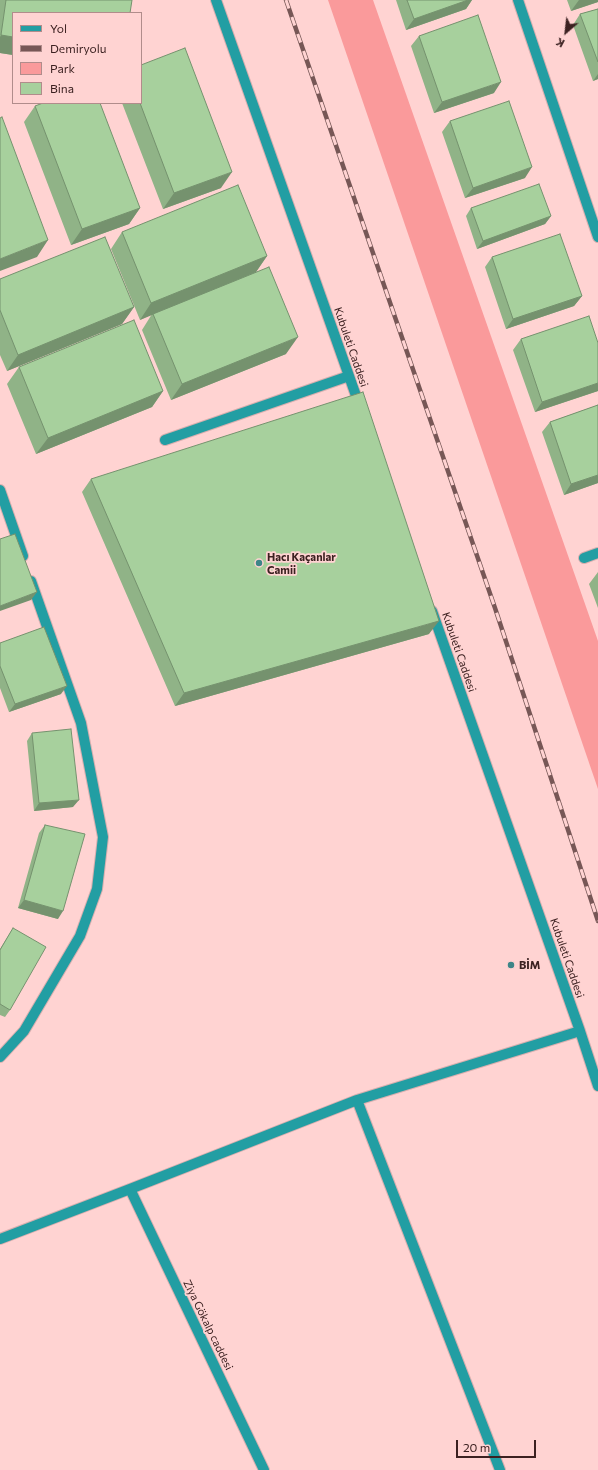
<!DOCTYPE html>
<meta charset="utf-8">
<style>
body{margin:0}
#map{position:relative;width:598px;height:1470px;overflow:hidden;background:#ffd3d2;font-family:Commissioner,sans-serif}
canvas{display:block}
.legend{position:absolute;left:12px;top:12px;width:130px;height:92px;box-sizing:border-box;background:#ffd3d2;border:1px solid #b18c8b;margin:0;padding:5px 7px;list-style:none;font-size:12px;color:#3c2121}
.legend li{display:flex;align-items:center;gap:8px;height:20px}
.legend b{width:20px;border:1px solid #b18c8b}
.north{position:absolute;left:546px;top:12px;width:40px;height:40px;-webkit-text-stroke:3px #ffd3d2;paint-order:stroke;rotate:208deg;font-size:11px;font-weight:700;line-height:16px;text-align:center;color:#3c2121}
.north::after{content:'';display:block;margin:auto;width:14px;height:18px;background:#3c2121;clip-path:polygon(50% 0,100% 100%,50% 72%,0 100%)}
.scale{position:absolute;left:456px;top:1440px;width:80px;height:18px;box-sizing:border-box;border:2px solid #3c2121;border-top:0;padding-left:5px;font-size:12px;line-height:14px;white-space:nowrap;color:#3c2121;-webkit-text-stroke:3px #ffd3d2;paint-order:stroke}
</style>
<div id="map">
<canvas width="598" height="1470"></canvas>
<ul class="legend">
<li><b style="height:5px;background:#229ea3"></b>Yol</li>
<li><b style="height:5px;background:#775756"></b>Demiryolu</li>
<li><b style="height:11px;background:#fa9a9b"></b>Park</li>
<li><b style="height:11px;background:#a7d09d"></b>Bina</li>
</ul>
<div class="north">K</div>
<div class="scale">20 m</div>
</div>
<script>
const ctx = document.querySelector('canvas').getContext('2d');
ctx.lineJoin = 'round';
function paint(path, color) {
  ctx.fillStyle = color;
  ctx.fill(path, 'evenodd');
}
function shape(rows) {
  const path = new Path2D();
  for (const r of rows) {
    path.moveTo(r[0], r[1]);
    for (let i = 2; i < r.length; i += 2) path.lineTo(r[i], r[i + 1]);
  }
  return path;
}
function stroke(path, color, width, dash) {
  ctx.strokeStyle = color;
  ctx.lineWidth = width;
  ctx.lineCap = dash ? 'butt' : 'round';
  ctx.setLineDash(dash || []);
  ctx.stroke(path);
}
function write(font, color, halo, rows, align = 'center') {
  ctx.font = font + ' Commissioner,sans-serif';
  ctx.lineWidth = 3.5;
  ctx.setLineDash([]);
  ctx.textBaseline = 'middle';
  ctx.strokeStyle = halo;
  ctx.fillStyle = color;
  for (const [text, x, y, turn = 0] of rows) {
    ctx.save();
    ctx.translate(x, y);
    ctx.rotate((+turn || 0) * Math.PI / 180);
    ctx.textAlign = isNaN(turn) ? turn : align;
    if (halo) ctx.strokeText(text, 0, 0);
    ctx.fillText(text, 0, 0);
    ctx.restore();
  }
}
paint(shape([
 [328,0,373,0,598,641,598,789]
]), '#fa9a9b');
const minor = shape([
 [216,0,360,407],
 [518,0,598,237],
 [165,440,349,376],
 [0,490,23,556],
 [584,558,598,553],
 [432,611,580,1031,598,1086],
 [0,1057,24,1031,80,936,97,889,103,837,81,723,31,581],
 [357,1100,500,1470],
 [130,1189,264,1470],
 [0,1239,130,1189,357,1100,580,1031]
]);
stroke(minor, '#d8afaf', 12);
stroke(minor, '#229ea3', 10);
const rail = shape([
 [286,0,495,608,598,921]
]);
stroke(rail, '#775756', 4.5);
stroke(rail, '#ffd3d2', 3, [9]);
paint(shape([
 [0,0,132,0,13,13,13,55,0,53],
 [396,0,472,0,466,9,406,30],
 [567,0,598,0,598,2,571,11],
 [598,9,598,79,593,81,573,25,580,14],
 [419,36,494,93,434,113,411,46],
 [122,103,141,103,221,188,163,209],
 [35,106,140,208,129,224,71,245,24,122],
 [450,121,525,178,465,198,442,132],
 [471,208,551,216,545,224,477,249,466,216],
 [122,232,267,256,256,272,286,354,171,400,142,330,152,314,140,320,111,249],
 [492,257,582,296,574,306,506,329,485,267],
 [0,279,134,307,122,324,7,371,0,355],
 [521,339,598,343,598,391,535,412,513,350],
 [19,367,163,391,152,407,36,454,7,384],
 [598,405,598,483,564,495,542,432,550,422],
 [91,479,429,634,175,706,82,492],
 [598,572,598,608,589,584],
 [0,643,61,694,9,712,0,688],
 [32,733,73,807,34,811,27,741],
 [45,825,58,919,18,908,39,833],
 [13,928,10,1010,5,1017,0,1015,0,949]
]), '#90b387');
paint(shape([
 [468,0,472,0,466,9,406,30,414,19],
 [579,0,598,0,598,2,571,11],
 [1,35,13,37,13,55,0,53,0,37],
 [598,74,598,79,593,81],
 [501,82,494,93,434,113,442,102],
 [532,167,525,178,465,198,473,188],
 [232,172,221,188,163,209,174,193],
 [140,208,129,224,71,245,82,229],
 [551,216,545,224,477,249,483,241],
 [48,240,37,257,0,271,0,259],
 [267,256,256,272,140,320,151,303],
 [582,296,574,306,506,329,513,319],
 [134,307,122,324,7,371,18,355],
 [298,337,286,354,171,400,182,384],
 [598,383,598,391,535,412,542,402],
 [163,391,152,407,36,454,48,438],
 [598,475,598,483,564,495,571,484],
 [37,592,31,600,0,611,0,606],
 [439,621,429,634,175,706,184,693],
 [67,686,61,694,9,712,15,704],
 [79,800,73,807,34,811,39,803],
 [24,900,63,911,58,919,18,908]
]), '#75926e');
const building = shape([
 [6,0,132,0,130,13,13,13,13,37,1,35,6,0],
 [407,0,468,0,414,19,407,0],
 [598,9,598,62,580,14,598,9],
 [478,15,501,82,442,102,419,36,478,15],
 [185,48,232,172,174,193,140,103,141,103,141,65,185,48],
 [509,101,532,167,473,188,450,121,509,101],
 [43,103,100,103,140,208,82,229,35,106,43,103],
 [2,117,48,240,0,259,0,118,2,117],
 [539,184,551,216,483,241,471,208,539,184],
 [238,185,267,256,151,303,122,232,238,185],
 [560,234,582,296,513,319,492,257,560,234],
 [105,237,134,307,18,355,0,310,0,279,105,237],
 [269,267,298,337,182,384,153,314,269,267],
 [589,316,598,343,598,383,542,402,521,339,589,316],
 [134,320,163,391,48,438,19,367,134,320],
 [363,392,439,621,184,693,91,479,363,392],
 [598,405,598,475,571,484,550,422,598,405],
 [15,534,37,592,0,606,0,539,15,534],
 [44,627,67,686,15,704,0,666,0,643,44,627],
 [71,729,79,800,39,803,32,733,71,729],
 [45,825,85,834,63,911,24,900,45,825],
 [13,928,46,947,10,1010,0,1004,0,950,13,928]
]);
paint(building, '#a7d09d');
stroke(building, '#75926e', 1);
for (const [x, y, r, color] of [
 [259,563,4,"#3d8588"],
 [511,965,4,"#3d8588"]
]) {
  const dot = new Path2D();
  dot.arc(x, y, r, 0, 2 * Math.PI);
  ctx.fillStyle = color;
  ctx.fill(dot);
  stroke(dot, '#ffd3d2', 1.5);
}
write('11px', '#3c2121', '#ffd3d2', [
 ["Kubuleti Caddesi",351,347,71],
 ["Kubuleti Caddesi",459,652,71],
 ["Kubuleti Caddesi",567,958,71],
 ["Ziya Gökalp caddesi",208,1325,64]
]);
write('bold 11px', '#3c2121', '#ffd3d2', [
 ["Hacı Kaçanlar",267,557],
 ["Camii",267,570],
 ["BİM",519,965]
], 'left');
</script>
